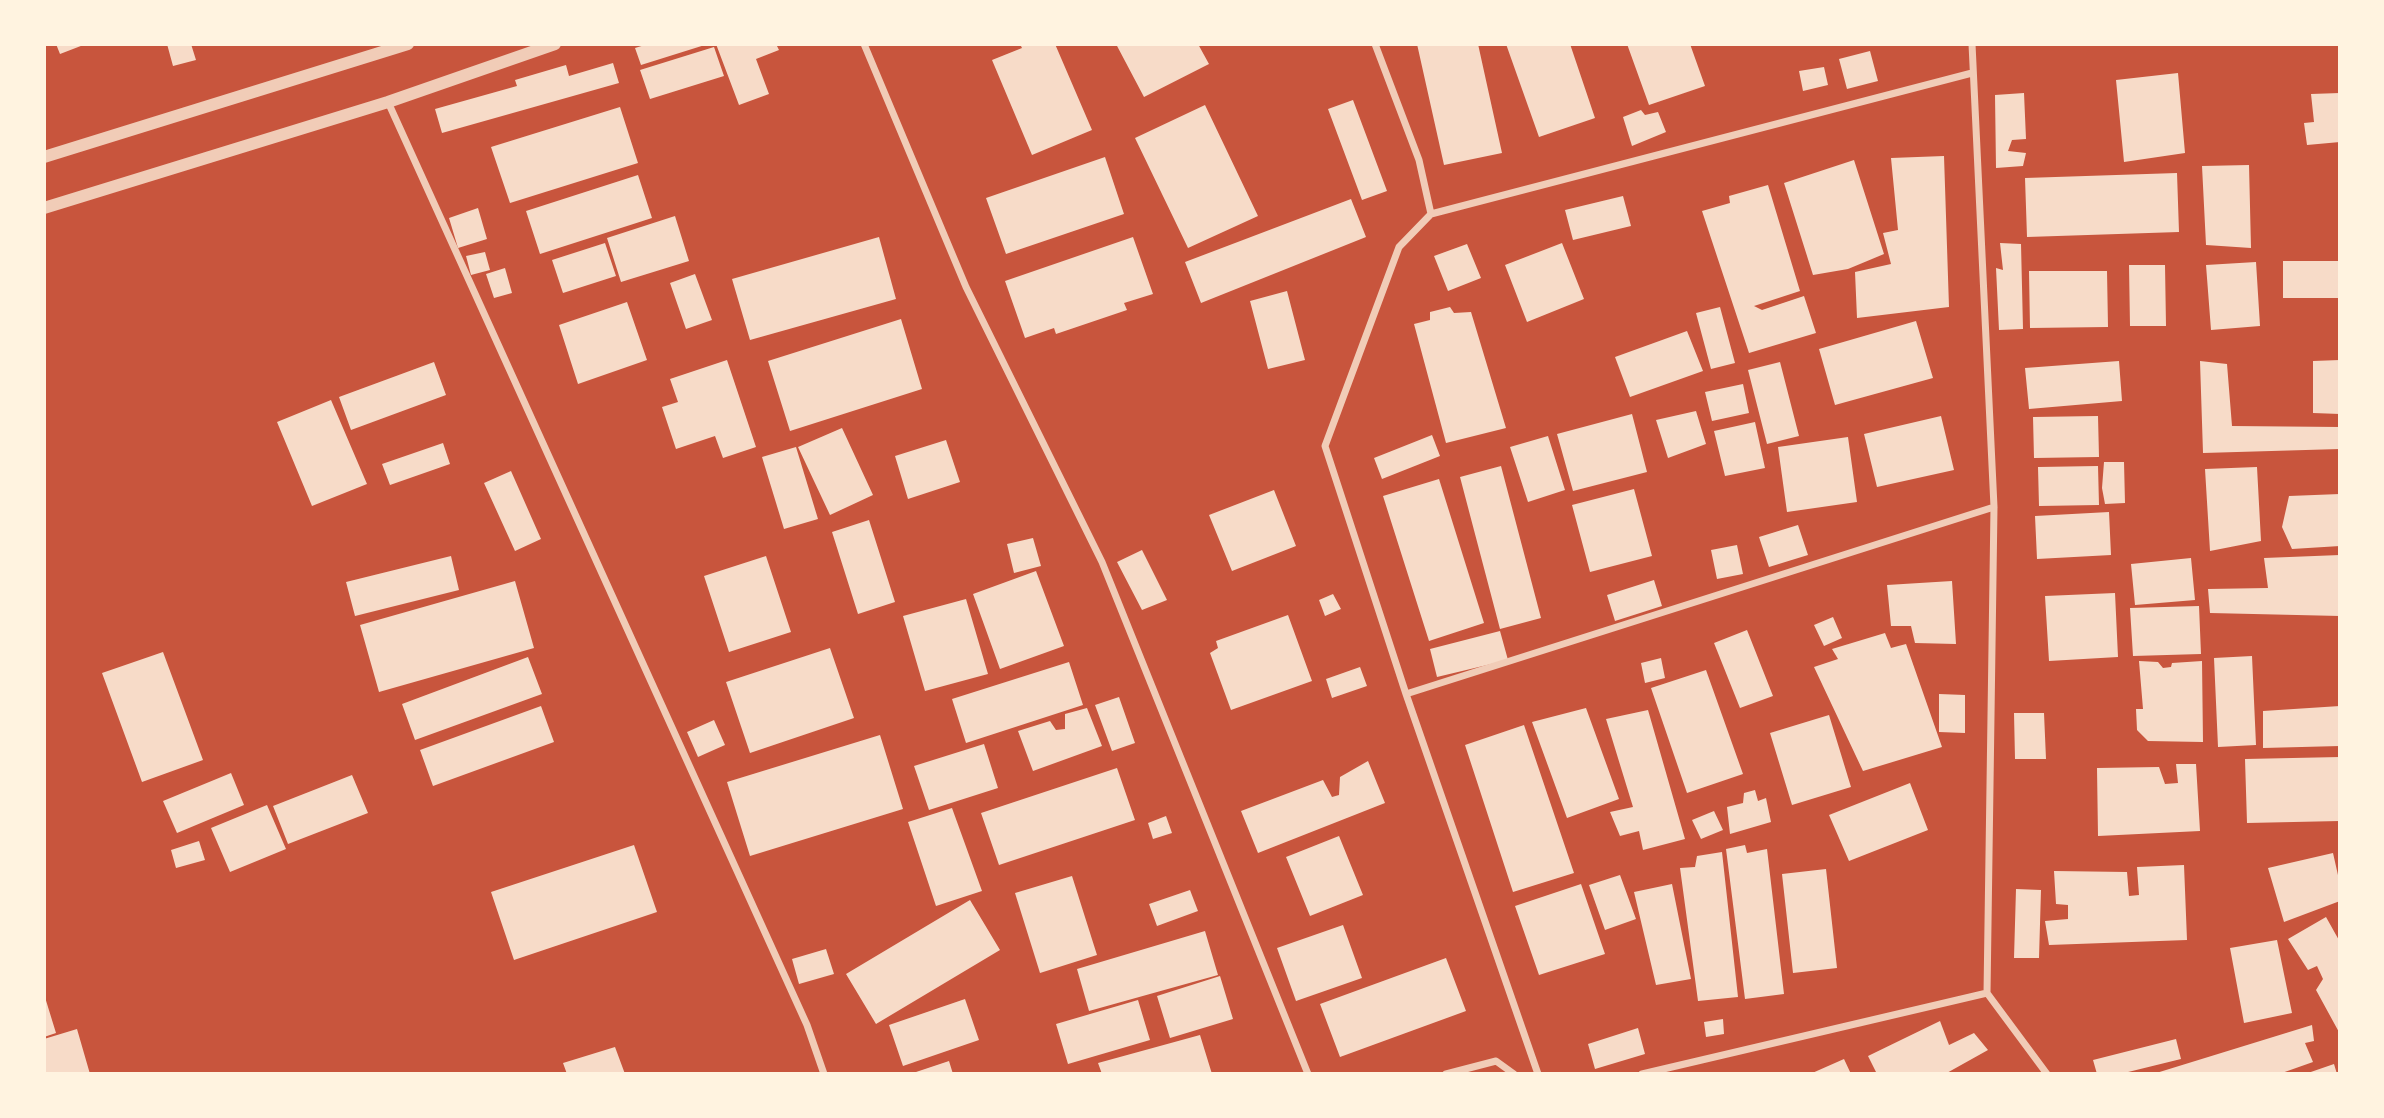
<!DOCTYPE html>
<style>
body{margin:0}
#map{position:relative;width:2384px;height:1118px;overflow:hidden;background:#c8553d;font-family:"Crimson Pro",serif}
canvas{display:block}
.frame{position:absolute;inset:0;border:46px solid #fff3e0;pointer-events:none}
</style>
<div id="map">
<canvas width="2384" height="1118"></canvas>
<div class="frame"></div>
</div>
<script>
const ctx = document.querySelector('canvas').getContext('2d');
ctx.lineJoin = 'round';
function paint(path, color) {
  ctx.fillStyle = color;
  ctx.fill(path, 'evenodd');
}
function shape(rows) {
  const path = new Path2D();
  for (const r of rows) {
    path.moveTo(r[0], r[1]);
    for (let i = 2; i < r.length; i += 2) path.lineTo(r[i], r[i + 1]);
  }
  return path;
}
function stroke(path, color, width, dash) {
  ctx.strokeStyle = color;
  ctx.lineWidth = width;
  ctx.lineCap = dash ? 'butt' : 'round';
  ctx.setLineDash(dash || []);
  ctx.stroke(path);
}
paint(shape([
 [56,44,86,44,60,54],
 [167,44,191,44,196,60,173,66],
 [648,44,708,44,641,65,635,48],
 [716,44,776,44,779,50,756,59,769,94,739,105],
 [1020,44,1055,44,1092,130,1032,155,992,60,1022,48],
 [1116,44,1198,44,1209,64,1144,97],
 [1417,44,1478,44,1502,153,1444,165],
 [1506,44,1570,44,1595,118,1539,137],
 [1627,44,1690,44,1705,86,1649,105],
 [714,47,724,76,650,99,640,70],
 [1870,51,1878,81,1847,89,1839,59],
 [613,63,619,83,442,133,435,109,517,86,515,80,566,65,569,76],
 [1824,67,1828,85,1803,91,1799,71],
 [2178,73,2185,153,2124,162,2116,80],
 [2024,93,2026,139,2012,140,2008,151,2026,153,2023,166,1996,168,1995,95],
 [2340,93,2340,142,2307,145,2304,123,2314,122,2311,94],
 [1353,100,1387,191,1362,200,1328,109],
 [1205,105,1258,216,1188,248,1135,138],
 [620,107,638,163,510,203,491,147],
 [1641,110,1645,115,1658,112,1666,132,1632,146,1623,117],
 [1944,156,1949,307,1857,318,1855,272,1891,264,1883,233,1898,230,1891,158],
 [1105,157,1124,214,1006,254,986,198],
 [1854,160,1884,254,1848,269,1813,275,1784,183],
 [2249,165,2251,248,2206,245,2202,166],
 [2177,173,2179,232,2027,237,2025,178],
 [638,175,652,218,540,254,526,211],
 [1768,185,1800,291,1754,306,1762,310,1804,296,1816,333,1749,353,1702,211,1730,203,1729,196],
 [1623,196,1631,226,1573,240,1565,210],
 [1351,199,1366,237,1201,303,1185,262],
 [478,208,487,239,458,248,449,218],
 [675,216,689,261,621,282,607,238],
 [879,237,896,299,750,340,732,279],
 [1133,237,1153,294,1124,303,1127,310,1056,334,1054,328,1025,338,1005,281],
 [605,243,616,276,563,293,552,260],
 [1562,243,1584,299,1527,322,1505,265],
 [2000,243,2021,244,2023,329,1999,330,1996,268,2003,270],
 [1467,244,1481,278,1448,291,1434,256],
 [485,252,490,270,471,275,466,256],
 [2283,261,2340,261,2340,298,2283,298],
 [2256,262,2260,326,2211,330,2206,265],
 [2129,265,2165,265,2166,326,2130,326],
 [505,268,512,293,494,298,486,274],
 [2029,271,2107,271,2108,327,2030,328],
 [695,274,712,320,686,329,670,283],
 [1287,291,1305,360,1268,369,1250,301],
 [627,302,647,360,578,384,559,325],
 [1450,307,1454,313,1471,312,1506,428,1446,443,1414,324,1430,320,1430,312],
 [1720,307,1735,363,1711,369,1696,313],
 [901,319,922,389,790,431,768,361],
 [1916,321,1933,378,1835,405,1819,349],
 [1687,331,1703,371,1630,397,1615,357],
 [727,360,756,447,723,458,715,436,676,449,662,407,678,402,670,379],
 [2340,360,2340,414,2313,413,2313,361],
 [2119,361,2122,401,2029,409,2025,368],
 [2200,361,2227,364,2232,426,2340,427,2340,449,2203,453],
 [434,362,446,395,351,430,339,397],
 [1780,362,1799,436,1767,444,1748,370],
 [1743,384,1749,413,1712,421,1705,392],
 [331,400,367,484,312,506,277,422],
 [1696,411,1706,444,1668,458,1656,420],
 [1632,414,1647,472,1573,491,1557,434],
 [1941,416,1954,470,1877,487,1864,434],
 [2098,416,2099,457,2034,458,2033,417],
 [1755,422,1765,468,1725,476,1714,431],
 [842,428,873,495,830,515,798,447],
 [1432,435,1440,456,1382,479,1374,458],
 [1548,436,1565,490,1528,502,1510,447],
 [1848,437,1857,502,1787,512,1778,447],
 [946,440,960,482,908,499,895,456],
 [443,443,450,464,390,485,382,464],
 [796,447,818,519,784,529,762,457],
 [2104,462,2124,462,2125,503,2105,504,2102,488],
 [1501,466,1541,618,1500,629,1460,477],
 [2098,466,2099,505,2039,506,2038,467],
 [2257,467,2261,541,2210,551,2205,469],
 [511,471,541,539,515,551,484,483],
 [1439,479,1484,623,1429,641,1383,496],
 [1634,489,1652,556,1590,572,1572,505],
 [1274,490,1296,546,1232,571,1209,515],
 [2340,494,2340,546,2292,549,2282,527,2289,496],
 [2109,512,2111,555,2037,559,2035,516],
 [869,520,895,602,858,614,832,532],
 [1798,525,1808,555,1769,567,1759,537],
 [1033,538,1041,566,1014,573,1007,544],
 [1737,545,1743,574,1717,579,1711,550],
 [1142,550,1167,600,1142,610,1117,562],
 [2340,555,2340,616,2210,613,2208,589,2268,588,2264,558],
 [451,556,459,590,355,616,346,582],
 [766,556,791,632,729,652,704,576],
 [2191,558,2195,600,2135,605,2131,564],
 [1036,571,1064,646,1000,669,973,594],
 [1654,580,1662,606,1615,621,1607,595],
 [515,581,534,648,379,692,360,625],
 [1952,581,1956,644,1915,643,1911,626,1891,626,1887,585],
 [2115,593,2118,657,2049,661,2045,596],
 [1333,594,1341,609,1325,616,1319,600],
 [966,599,988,674,925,691,903,616],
 [2199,606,2201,654,2133,656,2130,608],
 [1288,615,1312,681,1231,710,1210,653,1218,648,1216,641],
 [1833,617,1842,638,1824,646,1814,625],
 [1747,630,1773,696,1740,708,1714,643],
 [1500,631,1508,660,1437,677,1430,649],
 [1885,633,1891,648,1906,644,1942,747,1863,771,1814,667,1838,659,1832,649],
 [830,648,854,718,750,753,726,682],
 [163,652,203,760,142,782,102,673],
 [2252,656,2256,745,2218,747,2214,658],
 [528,657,542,694,415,740,402,704],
 [1661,658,1665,678,1645,683,1641,663],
 [2139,661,2158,662,2163,668,2171,667,2172,663,2202,661,2203,742,2148,741,2137,730,2136,709,2143,709],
 [1069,662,1083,705,966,743,952,699],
 [1360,667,1367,686,1332,698,1326,679],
 [1706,670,1743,774,1687,793,1651,688],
 [1939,694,1965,695,1965,733,1939,732],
 [1119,697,1135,743,1112,751,1095,705],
 [541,706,554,742,433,786,420,750],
 [2340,706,2340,746,2263,748,2263,711],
 [1087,708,1102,746,1033,771,1018,731,1050,721,1056,730,1065,729,1065,714],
 [1586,708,1619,799,1567,818,1532,722],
 [1648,710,1685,839,1643,850,1639,831,1620,836,1610,812,1633,807,1606,719],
 [2014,713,2044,713,2046,759,2015,759],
 [1829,715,1851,787,1792,805,1770,733],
 [714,720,725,745,698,757,687,732],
 [1524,725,1574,873,1513,892,1465,745],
 [880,735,903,809,750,856,727,782],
 [984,744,998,788,929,810,914,766],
 [2340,757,2340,821,2247,823,2245,759],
 [1368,761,1385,803,1258,853,1241,811,1323,780,1332,797,1339,795,1340,777],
 [2176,764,2196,764,2200,831,2098,836,2097,768,2159,767,2165,784,2178,783],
 [1117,768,1135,820,999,865,981,813],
 [231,773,244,805,177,833,163,801],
 [352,775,368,813,288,844,273,806],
 [1910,783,1928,830,1849,861,1829,815],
 [1755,790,1758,801,1766,798,1771,822,1730,834,1727,807,1743,803,1744,793],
 [267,805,286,849,230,872,211,828],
 [952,808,982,891,936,906,908,822],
 [1714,811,1723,830,1701,839,1692,820],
 [1166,816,1172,833,1153,839,1148,823],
 [1339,836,1363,895,1310,916,1286,857],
 [199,841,205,860,176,868,171,850],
 [634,845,657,912,514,960,491,892],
 [1745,845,1747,853,1767,849,1784,994,1745,999,1726,849],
 [1722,852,1738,997,1698,1001,1680,868,1695,867,1697,856],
 [2333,853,2340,884,2340,901,2284,922,2268,868],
 [2184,865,2187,940,2049,945,2045,921,2068,919,2068,905,2056,904,2054,871,2127,872,2129,896,2139,895,2137,867],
 [1826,869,1837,968,1793,973,1782,874],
 [1620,875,1636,919,1605,930,1589,885],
 [1072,876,1097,955,1040,973,1015,893],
 [1581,884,1605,954,1539,975,1515,906],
 [1672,884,1691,979,1656,985,1634,892],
 [2016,889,2041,890,2039,958,2014,958],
 [1190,890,1198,911,1157,926,1149,904],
 [970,900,1000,950,876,1024,846,974],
 [2326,917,2340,942,2340,1034,2316,990,2323,979,2317,966,2308,970,2288,939],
 [1343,925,1362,978,1296,1001,1277,948],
 [1205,931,1218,975,1089,1011,1077,969],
 [2277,940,2292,1013,2244,1023,2230,948],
 [826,949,834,974,799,984,792,959],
 [1446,958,1466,1011,1340,1057,1320,1004],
 [1220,976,1233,1019,1170,1038,1157,996],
 [44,994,56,1033,44,1037],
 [965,999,979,1040,903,1066,889,1025],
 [1138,1000,1150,1040,1068,1064,1056,1024],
 [1723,1019,1724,1034,1706,1037,1704,1022],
 [1940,1021,1949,1045,1974,1033,1988,1050,1945,1074,1877,1074,1868,1056],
 [2312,1025,2314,1041,2305,1043,2313,1062,2279,1074,2153,1074],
 [1638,1028,1645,1054,1595,1069,1588,1044],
 [77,1029,90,1074,44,1074,44,1039],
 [1200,1035,1212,1074,1102,1074,1098,1063],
 [2176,1039,2181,1059,2120,1074,2097,1074,2093,1060],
 [615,1047,625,1074,567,1074,563,1063],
 [1844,1059,1851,1074,1810,1074],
 [949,1061,953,1074,910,1074],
 [2334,1064,2337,1074,2305,1074]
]), '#f7dbc8');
stroke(shape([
 [864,44,966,287,1102,562,1308,1074],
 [1375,44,1419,160,1431,214],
 [1972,44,1994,507,1987,993,2047,1074],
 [388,102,807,1025,824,1074],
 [1406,694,1994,507],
 [1446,1074,1496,1061,1514,1074],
 [1538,1074,1406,694,1325,446,1399,247,1431,214,1972,73],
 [1642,1074,1987,993]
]), '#f1ccb7', 7);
stroke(shape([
 [44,157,408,44],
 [44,208,388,102,555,44]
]), '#f1ccb7', 12);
</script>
